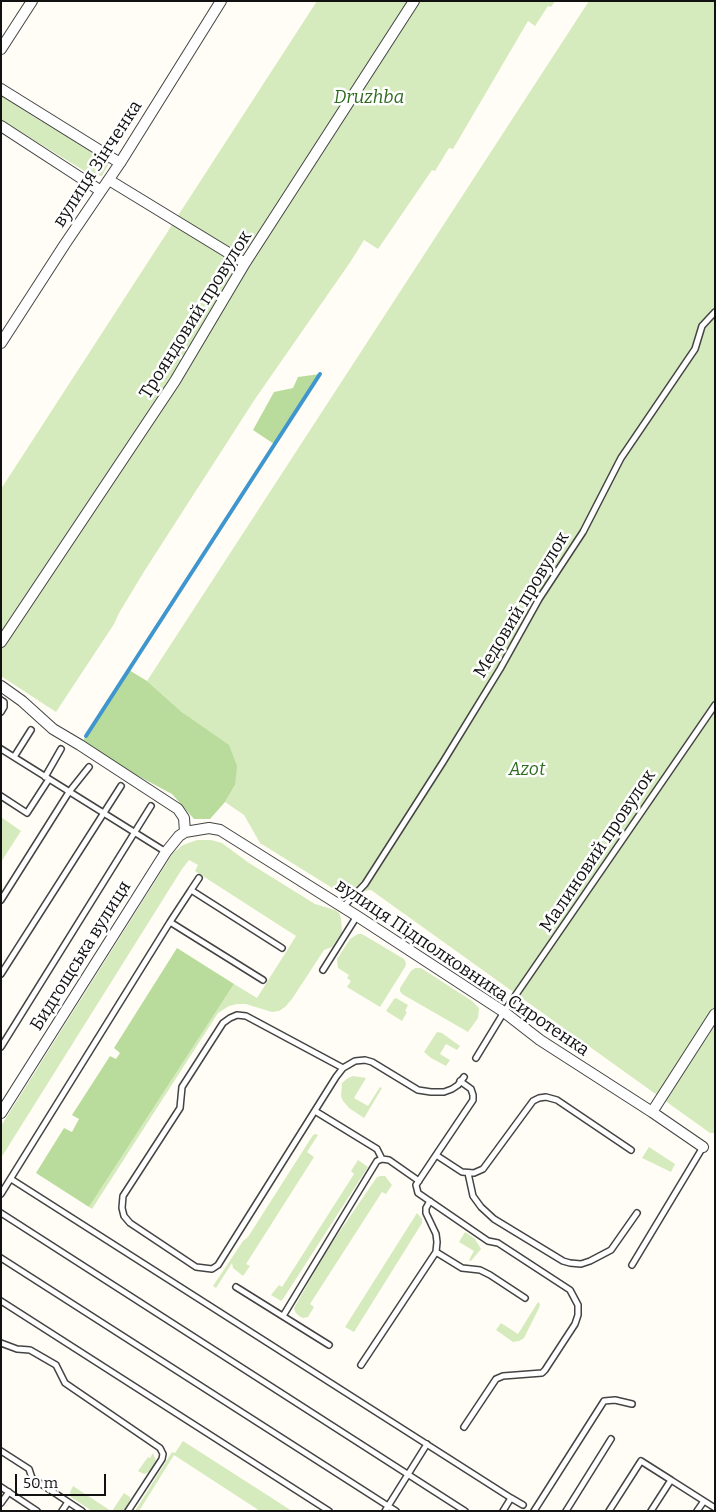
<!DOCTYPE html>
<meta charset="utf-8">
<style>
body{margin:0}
#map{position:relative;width:716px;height:1512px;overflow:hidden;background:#fffdf5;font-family:Bitter,serif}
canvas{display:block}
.frame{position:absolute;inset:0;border:2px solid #111;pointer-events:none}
.scale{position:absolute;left:15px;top:1474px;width:91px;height:22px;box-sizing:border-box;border:2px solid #111;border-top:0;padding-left:6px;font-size:15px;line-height:18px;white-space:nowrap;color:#111;-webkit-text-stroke:4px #fff;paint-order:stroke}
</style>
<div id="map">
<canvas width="716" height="1512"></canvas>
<div class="frame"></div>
<div class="scale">50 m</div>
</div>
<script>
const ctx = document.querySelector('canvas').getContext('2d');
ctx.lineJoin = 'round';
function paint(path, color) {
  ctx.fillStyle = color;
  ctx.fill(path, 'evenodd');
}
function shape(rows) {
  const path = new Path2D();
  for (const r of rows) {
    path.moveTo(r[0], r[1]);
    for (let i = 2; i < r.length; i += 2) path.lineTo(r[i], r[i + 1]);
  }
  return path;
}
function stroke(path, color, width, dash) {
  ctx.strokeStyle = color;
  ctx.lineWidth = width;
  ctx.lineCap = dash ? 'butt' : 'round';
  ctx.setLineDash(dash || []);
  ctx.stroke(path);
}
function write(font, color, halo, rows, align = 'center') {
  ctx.font = font + ' Bitter,serif';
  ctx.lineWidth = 5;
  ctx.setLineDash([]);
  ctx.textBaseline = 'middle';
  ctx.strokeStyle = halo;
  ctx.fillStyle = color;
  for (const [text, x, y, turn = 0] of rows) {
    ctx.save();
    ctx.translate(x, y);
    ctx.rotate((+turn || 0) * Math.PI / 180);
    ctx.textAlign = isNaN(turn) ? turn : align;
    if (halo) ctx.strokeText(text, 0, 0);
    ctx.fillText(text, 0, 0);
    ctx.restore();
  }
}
paint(shape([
 [317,1,555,1,551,7,548,6,535,26,528,21,453,149,449,148,435,171,432,170,378,249,364,240,351,261,255,399,145,570,119,613,114,624,56,712,1,676,1,489],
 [589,1,715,1,715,1133,710,1133,371,890,342,894,260,843,244,815,225,802,235,785,183,713,147,681],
 [1,96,34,117,77,142,109,163,102,176,91,175,1,120],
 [1,817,21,831,1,862],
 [197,840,211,840,222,843,249,863,315,904,335,910,339,913,341,918,342,932,332,947,324,950,292,999,285,1007,279,1011,272,1012,246,1004,237,1004,229,1006,218,1013,92,1209,89,1207,234,984,257,998,296,936,195,871,198,865,189,860,182,869,1,1158,1,1126,173,853,183,845],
 [358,934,362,934,404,959,406,963,405,967,380,1007,347,987,351,981,347,978,349,975,338,968,337,959,350,939],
 [415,968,421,968,472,1001,479,1008,478,1018,468,1032,402,994,400,991,400,988,411,971],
 [396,998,408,1005,405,1011,407,1012,402,1021,386,1011,394,999],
 [437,1032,442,1033,460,1046,457,1050,446,1044,440,1054,450,1060,446,1066,431,1058,424,1052],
 [353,1076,366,1078,354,1098,368,1106,380,1087,382,1088,364,1118,349,1108,343,1101,341,1096,342,1083,348,1078],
 [316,1134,318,1135,307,1152,314,1157,246,1264,250,1266,243,1276,233,1268,232,1263,216,1288,213,1286,243,1241,248,1237,313,1135],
 [649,1147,675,1164,671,1172,642,1158],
 [358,1160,368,1167,283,1299,281,1301,278,1299,271,1295,279,1285,282,1287,354,1174,351,1171],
 [381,1176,385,1176,392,1185,386,1194,382,1192,310,1304,314,1307,308,1317,303,1318,299,1316,295,1312,294,1308,329,1247,377,1177],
 [417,1213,422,1219,422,1223,354,1332,345,1327],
 [465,1232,475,1239,481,1249,471,1261,469,1260,474,1251,459,1242],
 [538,1302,540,1304,539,1308,524,1338,519,1341,513,1342,496,1330,501,1323,518,1334],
 [183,1441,292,1511,260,1511,174,1455,139,1511,135,1511,172,1452,175,1453],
 [153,1453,156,1461,149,1472,144,1474,138,1471,148,1457,150,1458],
 [73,1486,111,1511,92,1511,71,1497,70,1492],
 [124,1493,130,1497,130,1500,124,1511,112,1511]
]), '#d5ebbd');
paint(shape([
 [320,374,274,444,253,430,274,392,293,388,298,377],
 [129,670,147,681,183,713,229,745,237,766,235,785,225,802,210,819,194,819,172,794,80,745],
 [177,948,234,984,89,1207,36,1173,64,1128,72,1132,79,1119,72,1115,110,1056,116,1059,120,1053,114,1048]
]), '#b9dc9c');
stroke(shape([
 [86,736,320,374]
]), '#3f96cf', 4);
const lane = shape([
 [1,700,4,702,4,707,1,712],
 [1,749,166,852],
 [14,757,31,730],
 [45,777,61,749],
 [1,796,27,813,49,779],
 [191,890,199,878],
 [1,900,69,792,89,767],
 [343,907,365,884,443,762,500,669,539,599,583,532,621,458,695,349,702,326,715,312],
 [323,970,357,916],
 [1,974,121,786],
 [263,980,170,922,191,890,282,948],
 [1,1047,151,806],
 [476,1058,504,1012,715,705],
 [343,1068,246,1016,237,1015,230,1018,223,1023,182,1087,180,1108,123,1196,122,1208,124,1216,130,1223,196,1267,212,1269,218,1265,336,1077,343,1068,355,1061,365,1060,372,1062,418,1090,431,1092,444,1092,452,1089,458,1085,464,1077],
 [460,1081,471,1089,473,1095,473,1100,436,1155,462,1172,474,1173,483,1169,533,1101,539,1098,546,1097,557,1100,631,1150],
 [315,1111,377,1149,382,1159],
 [436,1155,416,1185,418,1193,488,1241,498,1243,570,1290,578,1305,578,1315,575,1324,545,1370,542,1373,503,1376,496,1379,464,1427],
 [468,1173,473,1196,481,1207,494,1219,563,1261,570,1263,581,1264,590,1261,611,1250,637,1213],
 [11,1179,511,1498,503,1511],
 [1,1194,170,922],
 [1,1213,465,1511],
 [436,1252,462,1268,480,1270,490,1275,525,1298],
 [1,1258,396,1511],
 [632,1265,703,1147],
 [236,1287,329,1345],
 [1,1301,329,1511],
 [283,1316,377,1161,382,1159,389,1160,419,1181],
 [1,1343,17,1349,30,1350,56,1365,65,1383,160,1448,163,1454,162,1459,128,1511],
 [361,1365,436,1252,437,1242,436,1234,426,1213,426,1208,430,1201],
 [1,1451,29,1469,32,1478,82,1511],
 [671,1480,704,1501,697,1511],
 [1,1487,37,1511],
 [511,1498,523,1505],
 [704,1501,715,1508],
 [1,1503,9,1492],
 [62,1511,68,1502],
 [385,1511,427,1444],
 [534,1511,604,1401,615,1400,632,1404],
 [566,1511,611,1439],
 [609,1511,641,1461,671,1480,651,1511]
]);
const street = shape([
 [1,49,32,1],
 [1,89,120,163],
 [1,126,101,191],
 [109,180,245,263],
 [1,343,65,244,120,163,221,1],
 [1,642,175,381,245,263,414,1],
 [1,686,22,701,53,729,80,745,178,809,184,818,185,832],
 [652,1112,715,1014],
 [1,1113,166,852,179,836,185,832,209,828,220,830,357,916,504,1012,540,1040,652,1112,703,1147]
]);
stroke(lane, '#444', 8);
stroke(street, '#444', 12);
stroke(lane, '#fff', 5);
stroke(street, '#fff', 10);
write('italic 18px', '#2f6b1f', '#fff', [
 ["Druzhba",369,98],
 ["Azot",527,770]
]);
write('18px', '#111', '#fff', [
 ["вулиця Зінченка",98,164,-57],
 ["Трояндовий провулок",196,315,-58],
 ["Медовий провулок",522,605,-59],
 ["Малиновий провулок",598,851,-56],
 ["Бидгощська вулиця",81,956,-58],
 ["вулиця Підполковника Сиротенка",462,968,34]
]);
</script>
